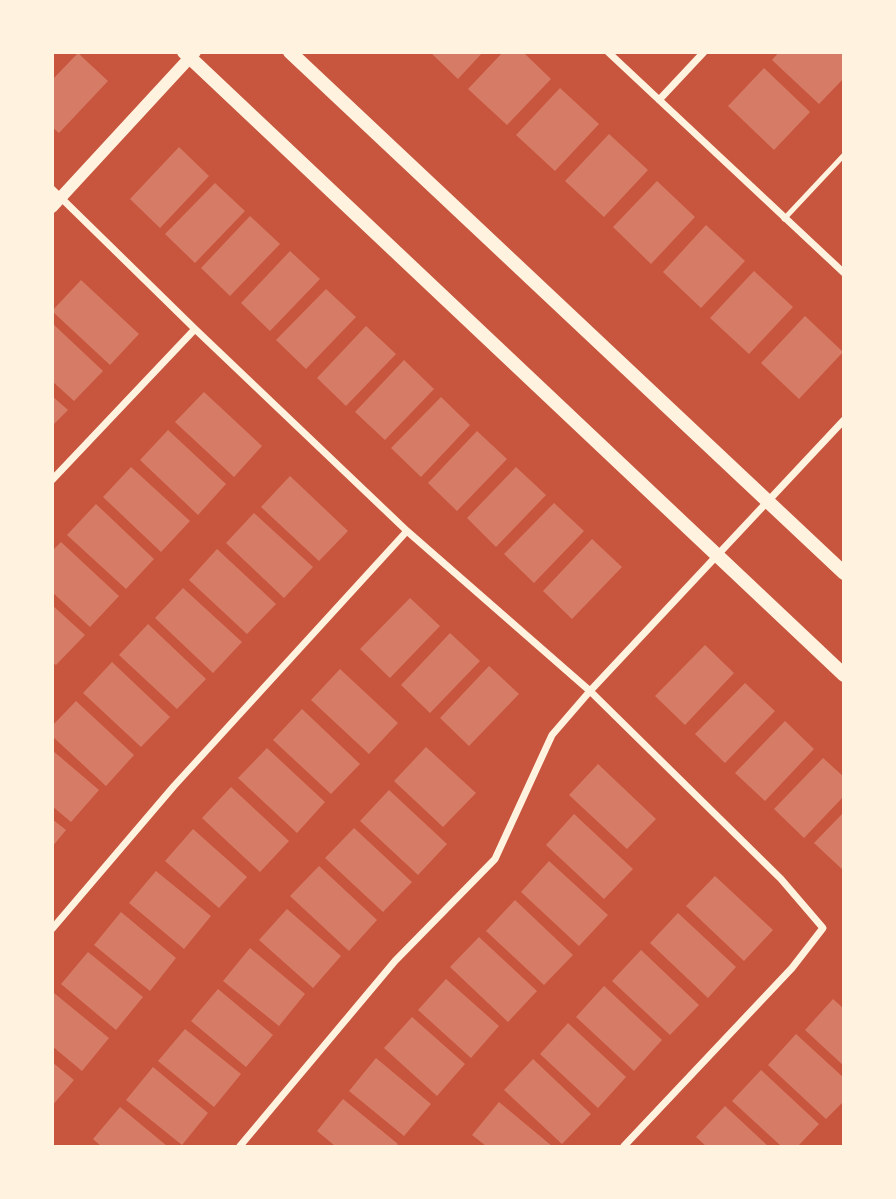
<!DOCTYPE html>
<style>
body{margin:0}
#map{position:relative;width:896px;height:1199px;overflow:hidden;background:#c8553d;font-family:"Noto Serif",serif}
canvas{display:block}
.frame{position:absolute;inset:0;border:54px solid #fff3e0;pointer-events:none}
</style>
<div id="map">
<canvas width="896" height="1199"></canvas>
<div class="frame"></div>
</div>
<script>
const ctx = document.querySelector('canvas').getContext('2d');
ctx.lineJoin = 'round';
function paint(path, color) {
  ctx.fillStyle = color;
  ctx.fill(path, 'evenodd');
}
function shape(rows) {
  const path = new Path2D();
  for (const r of rows) {
    path.moveTo(r[0], r[1]);
    for (let i = 2; i < r.length; i += 2) path.lineTo(r[i], r[i + 1]);
  }
  return path;
}
function stroke(path, color, width, dash) {
  ctx.strokeStyle = color;
  ctx.lineWidth = width;
  ctx.lineCap = dash ? 'butt' : 'round';
  ctx.setLineDash(dash || []);
  ctx.stroke(path);
}
paint(shape([
 [430,52,483,52,458,79],
 [503,52,523,52,551,79,507,125,468,89],
 [779,52,842,52,844,78,819,104,772,60],
 [78,53,108,81,59,133,52,127,52,80],
 [764,68,810,112,774,150,728,106],
 [560,88,599,124,555,171,516,135],
 [609,134,648,170,604,217,565,181],
 [179,147,209,176,160,228,130,199],
 [657,181,695,217,651,264,613,227],
 [215,183,245,211,195,263,165,234],
 [250,216,280,244,230,296,201,268],
 [706,225,745,261,701,308,663,272],
 [290,251,320,279,270,331,241,303],
 [754,271,793,307,749,354,710,318],
 [81,280,139,334,110,365,52,311],
 [326,289,356,317,306,369,276,340],
 [805,316,843,352,799,399,761,363],
 [52,323,103,371,74,401,52,381],
 [366,326,396,354,346,406,317,378],
 [404,360,434,389,385,440,355,412],
 [204,392,262,446,234,477,175,422],
 [52,396,68,410,52,426],
 [441,397,470,425,421,477,391,448],
 [168,430,226,484,198,515,140,460],
 [477,431,507,459,457,511,428,483],
 [131,467,190,521,161,552,103,497],
 [516,467,546,495,496,547,467,518],
 [290,476,348,531,319,561,261,507],
 [554,503,584,531,534,583,504,554],
 [96,504,154,559,126,589,67,535],
 [254,513,313,567,284,598,226,543],
 [592,539,622,567,572,619,543,591],
 [61,542,119,596,90,627,52,592,52,551],
 [217,549,276,604,247,634,189,580],
 [183,588,242,642,213,673,155,618],
 [410,598,440,626,390,678,360,649],
 [52,605,85,635,56,665,52,662],
 [148,624,206,679,177,709,119,655],
 [450,633,480,661,430,713,401,685],
 [705,645,734,673,685,725,655,696],
 [112,662,170,717,141,747,83,693],
 [489,666,519,694,469,746,440,718],
 [340,669,398,723,369,754,311,700],
 [745,683,775,711,725,763,695,734],
 [76,701,134,755,106,786,52,736,52,726],
 [302,709,360,764,331,794,273,740],
 [785,721,814,749,765,801,735,773],
 [426,747,476,793,443,827,394,781],
 [267,748,325,802,297,833,238,778],
 [52,750,99,790,71,822,52,806],
 [823,758,844,777,844,796,804,838,774,809],
 [598,764,656,819,627,849,569,795],
 [231,787,289,841,260,872,202,818],
 [389,790,447,844,418,875,360,821],
 [844,812,844,871,814,843],
 [574,814,633,869,604,899,546,845],
 [52,819,66,830,52,847],
 [354,828,412,882,383,912,325,858],
 [193,829,247,877,219,908,165,861],
 [549,861,608,915,579,946,521,892],
 [319,866,377,920,349,951,290,896],
 [156,871,211,916,184,949,129,903],
 [715,876,773,930,744,961,686,906],
 [515,900,573,955,544,985,486,931],
 [287,909,341,956,313,988,259,940],
 [121,912,176,958,150,991,94,945],
 [678,913,736,967,708,998,650,943],
 [479,937,537,991,508,1022,450,967],
 [250,948,305,994,279,1026,223,981],
 [641,950,699,1005,670,1035,612,981],
 [88,952,143,997,116,1030,61,984],
 [446,979,499,1026,471,1058,418,1010],
 [604,986,662,1040,634,1071,576,1017],
 [218,989,273,1035,246,1067,191,1021],
 [54,993,109,1038,82,1071,52,1046],
 [833,999,844,1009,844,1066,805,1030],
 [412,1017,465,1064,437,1096,384,1048],
 [568,1023,626,1077,598,1108,540,1054],
 [185,1029,241,1074,214,1107,158,1061],
 [796,1034,844,1078,844,1101,826,1119,768,1065],
 [376,1058,431,1104,404,1136,349,1091],
 [533,1059,591,1114,562,1144,504,1090],
 [52,1062,74,1080,52,1106],
 [153,1067,208,1113,182,1145,126,1100],
 [761,1070,819,1124,798,1146,781,1146,732,1101],
 [343,1099,398,1144,396,1146,335,1146,317,1131],
 [499,1102,552,1146,486,1146,472,1135],
 [725,1106,768,1146,706,1146,696,1137],
 [120,1107,167,1146,101,1146,93,1139]
]), '#d67c66');
stroke(shape([
 [784,219,844,155]
]), '#fff3e0', 5);
stroke(shape([
 [608,52,844,273],
 [659,100,704,52],
 [52,189,195,329,407,531,590,691,781,879,823,928,792,968,624,1146],
 [52,480,195,329],
 [52,929,174,786,407,531],
 [240,1146,395,961,495,859,552,735,590,691,844,420]
]), '#fff3e0', 7);
stroke(shape([
 [52,207,195,52]
]), '#fff3e0', 12);
stroke(shape([
 [184,52,844,675],
 [290,52,844,573]
]), '#fff3e0', 14);
</script>
